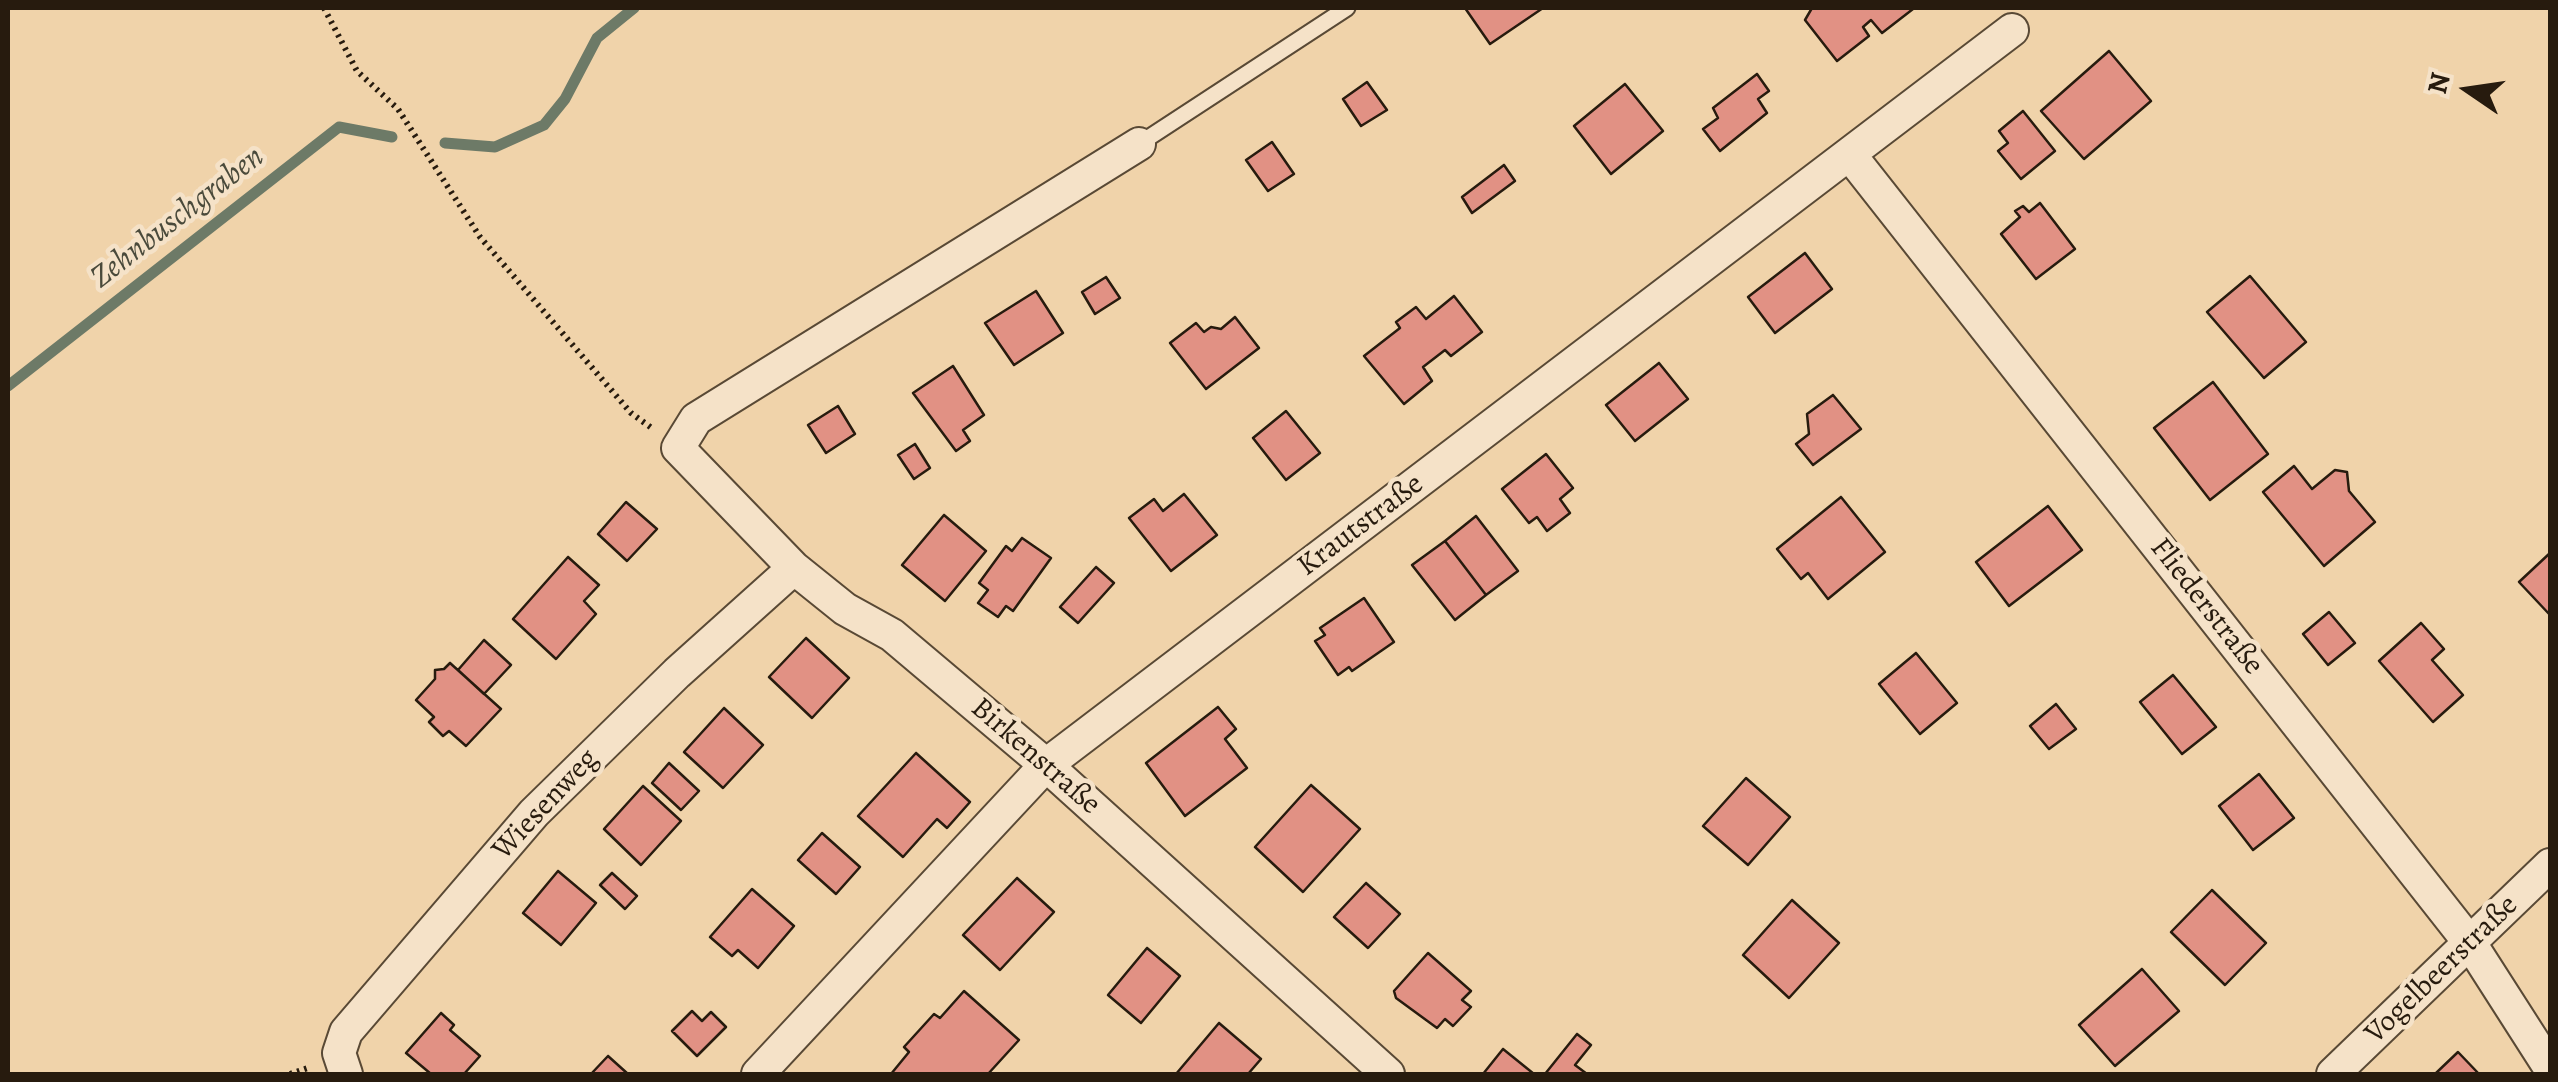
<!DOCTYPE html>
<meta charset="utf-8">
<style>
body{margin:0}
#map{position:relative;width:2558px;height:1082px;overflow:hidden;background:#f0d3aa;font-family:Alegreya,serif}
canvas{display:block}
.frame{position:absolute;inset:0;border:10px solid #271b0e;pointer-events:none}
.north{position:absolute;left:2418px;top:40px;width:100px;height:100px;-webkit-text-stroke:8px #f5e2c8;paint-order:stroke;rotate:283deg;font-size:28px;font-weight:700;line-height:40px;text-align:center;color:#271b0e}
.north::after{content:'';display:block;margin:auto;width:35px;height:45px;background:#271b0e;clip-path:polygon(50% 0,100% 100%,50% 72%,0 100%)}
</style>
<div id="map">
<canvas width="2558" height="1082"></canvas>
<div class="frame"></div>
<div class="north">N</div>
</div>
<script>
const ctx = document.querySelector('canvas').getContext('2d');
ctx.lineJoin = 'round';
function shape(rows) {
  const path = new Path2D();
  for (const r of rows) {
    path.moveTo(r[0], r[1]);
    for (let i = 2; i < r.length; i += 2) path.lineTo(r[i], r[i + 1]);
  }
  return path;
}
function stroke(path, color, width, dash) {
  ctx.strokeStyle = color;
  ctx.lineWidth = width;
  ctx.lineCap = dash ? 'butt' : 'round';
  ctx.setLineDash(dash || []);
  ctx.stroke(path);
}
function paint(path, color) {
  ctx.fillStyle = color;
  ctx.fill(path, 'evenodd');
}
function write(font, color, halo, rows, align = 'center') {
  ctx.font = font + ' Alegreya,serif';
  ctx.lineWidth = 9;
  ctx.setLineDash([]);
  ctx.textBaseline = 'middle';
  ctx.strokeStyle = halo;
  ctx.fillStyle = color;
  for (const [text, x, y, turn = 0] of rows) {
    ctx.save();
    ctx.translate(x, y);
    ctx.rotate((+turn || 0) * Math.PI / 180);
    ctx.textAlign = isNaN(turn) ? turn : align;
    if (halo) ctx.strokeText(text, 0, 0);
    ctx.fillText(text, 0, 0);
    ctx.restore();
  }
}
stroke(shape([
 [445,143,495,147,544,125,565,99,597,38,634,8],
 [8,386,339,127,392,137]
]), '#6d7a67', 11);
const building = shape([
 [1465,8,1543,8,1490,44,1465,8],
 [1812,8,1912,8,1913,9,1882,33,1871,20,1863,27,1869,36,1837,61,1805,20,1812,8],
 [2109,51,2151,101,2084,159,2041,111,2109,51],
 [1757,74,1769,91,1758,99,1767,113,1720,151,1703,129,1718,118,1713,108,1757,74],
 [1367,82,1387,110,1361,126,1343,99,1367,82],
 [1625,84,1663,131,1611,174,1574,126,1625,84],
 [2023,111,2055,151,2021,179,1998,151,2008,143,1999,131,2023,111],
 [1272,142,1294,174,1268,191,1246,160,1272,142],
 [1504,165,1515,181,1472,213,1462,197,1504,165],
 [2040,203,2075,249,2036,279,2001,234,2020,217,2015,211,2023,206,2029,212,2040,203],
 [1805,253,1832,289,1775,333,1748,297,1805,253],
 [2250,276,2306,342,2264,378,2207,312,2250,276],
 [1106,277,1120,298,1095,314,1082,292,1106,277],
 [1036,291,1063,333,1014,365,985,323,1036,291],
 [1454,296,1482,332,1451,356,1445,350,1423,367,1432,381,1404,404,1364,356,1400,328,1396,322,1416,307,1426,319,1454,296],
 [1235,317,1259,348,1206,389,1170,343,1196,323,1204,332,1211,327,1221,329,1235,317],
 [1659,363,1688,399,1635,441,1606,405,1659,363],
 [953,366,984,415,963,430,970,441,956,451,913,393,953,366],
 [2213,382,2268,454,2210,500,2154,428,2213,382],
 [1833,395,1861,429,1813,465,1796,444,1809,434,1807,414,1833,395],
 [838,406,855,434,826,453,808,425,838,406],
 [1286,411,1320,453,1286,480,1253,438,1286,411],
 [915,444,930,468,914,479,898,455,915,444],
 [1546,454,1573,488,1560,499,1570,513,1547,531,1537,517,1529,523,1502,489,1546,454],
 [2294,466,2312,489,2335,470,2347,472,2349,491,2375,522,2324,566,2263,492,2294,466],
 [1184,494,1217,535,1171,571,1129,518,1154,499,1163,511,1184,494],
 [1841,497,1885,552,1828,599,1808,573,1801,579,1777,549,1841,497],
 [626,502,657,529,627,561,598,534,626,502],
 [2048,506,2082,550,2009,606,1976,562,2048,506],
 [944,515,986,551,945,601,902,565,944,515],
 [1476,516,1518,571,1486,595,1445,541,1476,516],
 [1022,538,1051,558,1013,611,1006,606,998,617,978,603,988,590,979,583,1006,546,1012,551,1022,538],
 [1445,541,1486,595,1455,620,1412,565,1445,541],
 [2550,553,2550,615,2519,582,2550,553],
 [568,557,599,585,584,601,596,614,556,659,513,619,568,557],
 [1096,567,1114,583,1078,623,1060,607,1096,567],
 [1364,598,1394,642,1352,671,1349,667,1338,675,1315,641,1325,635,1320,628,1364,598],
 [2329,612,2355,643,2328,665,2303,634,2329,612],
 [2421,623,2444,649,2432,660,2463,695,2433,722,2379,661,2421,623],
 [806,638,849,678,812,718,769,677,806,638],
 [484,640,511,665,484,694,458,670,484,640],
 [1916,653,1957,703,1920,734,1879,684,1916,653],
 [450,663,501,709,466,746,449,731,443,736,429,722,434,717,416,700,435,679,435,670,444,669,450,663],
 [2173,675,2216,727,2182,754,2140,702,2173,675],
 [2056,704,2076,729,2049,749,2030,726,2056,704],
 [1218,707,1236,729,1225,739,1247,768,1185,816,1146,763,1218,707],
 [724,708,763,745,723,788,684,752,724,708],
 [916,753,970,802,947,828,937,819,903,857,858,816,916,753],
 [669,763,699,791,681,810,652,783,669,763],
 [2259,774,2294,818,2253,850,2219,806,2259,774],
 [1746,778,1790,817,1748,865,1703,826,1746,778],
 [1311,785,1360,829,1303,892,1255,847,1311,785],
 [643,786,681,821,641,865,604,829,643,786],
 [822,833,860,867,836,894,798,860,822,833],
 [558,871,596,903,561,945,523,913,558,871],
 [612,873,637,896,625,909,600,885,612,873],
 [1017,878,1054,912,1000,970,963,935,1017,878],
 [1366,883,1400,914,1368,948,1334,917,1366,883],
 [752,889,794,926,758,968,738,950,732,956,710,937,752,889],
 [2212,890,2266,943,2225,985,2171,932,2212,890],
 [1792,900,1839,943,1789,998,1743,955,1792,900],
 [1147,948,1180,976,1141,1023,1108,995,1147,948],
 [1428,953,1471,991,1462,1000,1471,1007,1453,1026,1445,1019,1437,1028,1396,998,1394,991,1428,953],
 [2142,969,2179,1011,2115,1066,2079,1025,2142,969],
 [964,991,1019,1040,988,1074,891,1074,909,1052,904,1047,934,1014,940,1018,964,991],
 [692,1011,702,1021,711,1012,726,1027,697,1056,672,1031,692,1011],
 [441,1013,454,1025,450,1030,480,1056,464,1074,431,1074,406,1053,441,1013],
 [1219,1023,1261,1059,1248,1074,1176,1074,1219,1023],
 [1577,1034,1591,1045,1575,1065,1587,1074,1545,1074,1577,1034],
 [1503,1049,1534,1074,1483,1074,1503,1049],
 [2458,1052,2479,1074,2435,1074,2458,1052],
 [608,1056,628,1074,591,1074,608,1056]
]);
paint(building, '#e19184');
stroke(building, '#271b0e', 2.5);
const service = shape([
 [1139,144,1347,8]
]);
const minor = shape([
 [1139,144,696,419,678,448,794,568,845,609,892,635,1046,765,1388,1074],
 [1850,155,2470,943,2550,1068],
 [346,1074,339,1053,346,1032,534,813,677,673,794,568],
 [758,1074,1046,765,2012,30],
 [2333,1074,2550,865]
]);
stroke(service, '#594935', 19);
stroke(minor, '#594935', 36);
stroke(shape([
 [324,8,357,71,398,109,480,237,631,413,653,429],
 [290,1074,311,1067]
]), '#271b0e', 6, [2.5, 5]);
stroke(service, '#f5e2c8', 15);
stroke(minor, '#f5e2c8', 32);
write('30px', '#271b0e', '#f5e2c8', [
 ["Krautstraße",1361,526,-37],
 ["Fliederstraße",2206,607,52],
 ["Birkenstraße",1035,757,41],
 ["Wiesenweg",546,805,-47],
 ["Vogelbeerstraße",2442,970,-44]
]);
write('italic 32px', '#4a4a3b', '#f5e2c8', [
 ["Zehnbuschgraben",178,218,-38]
]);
</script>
